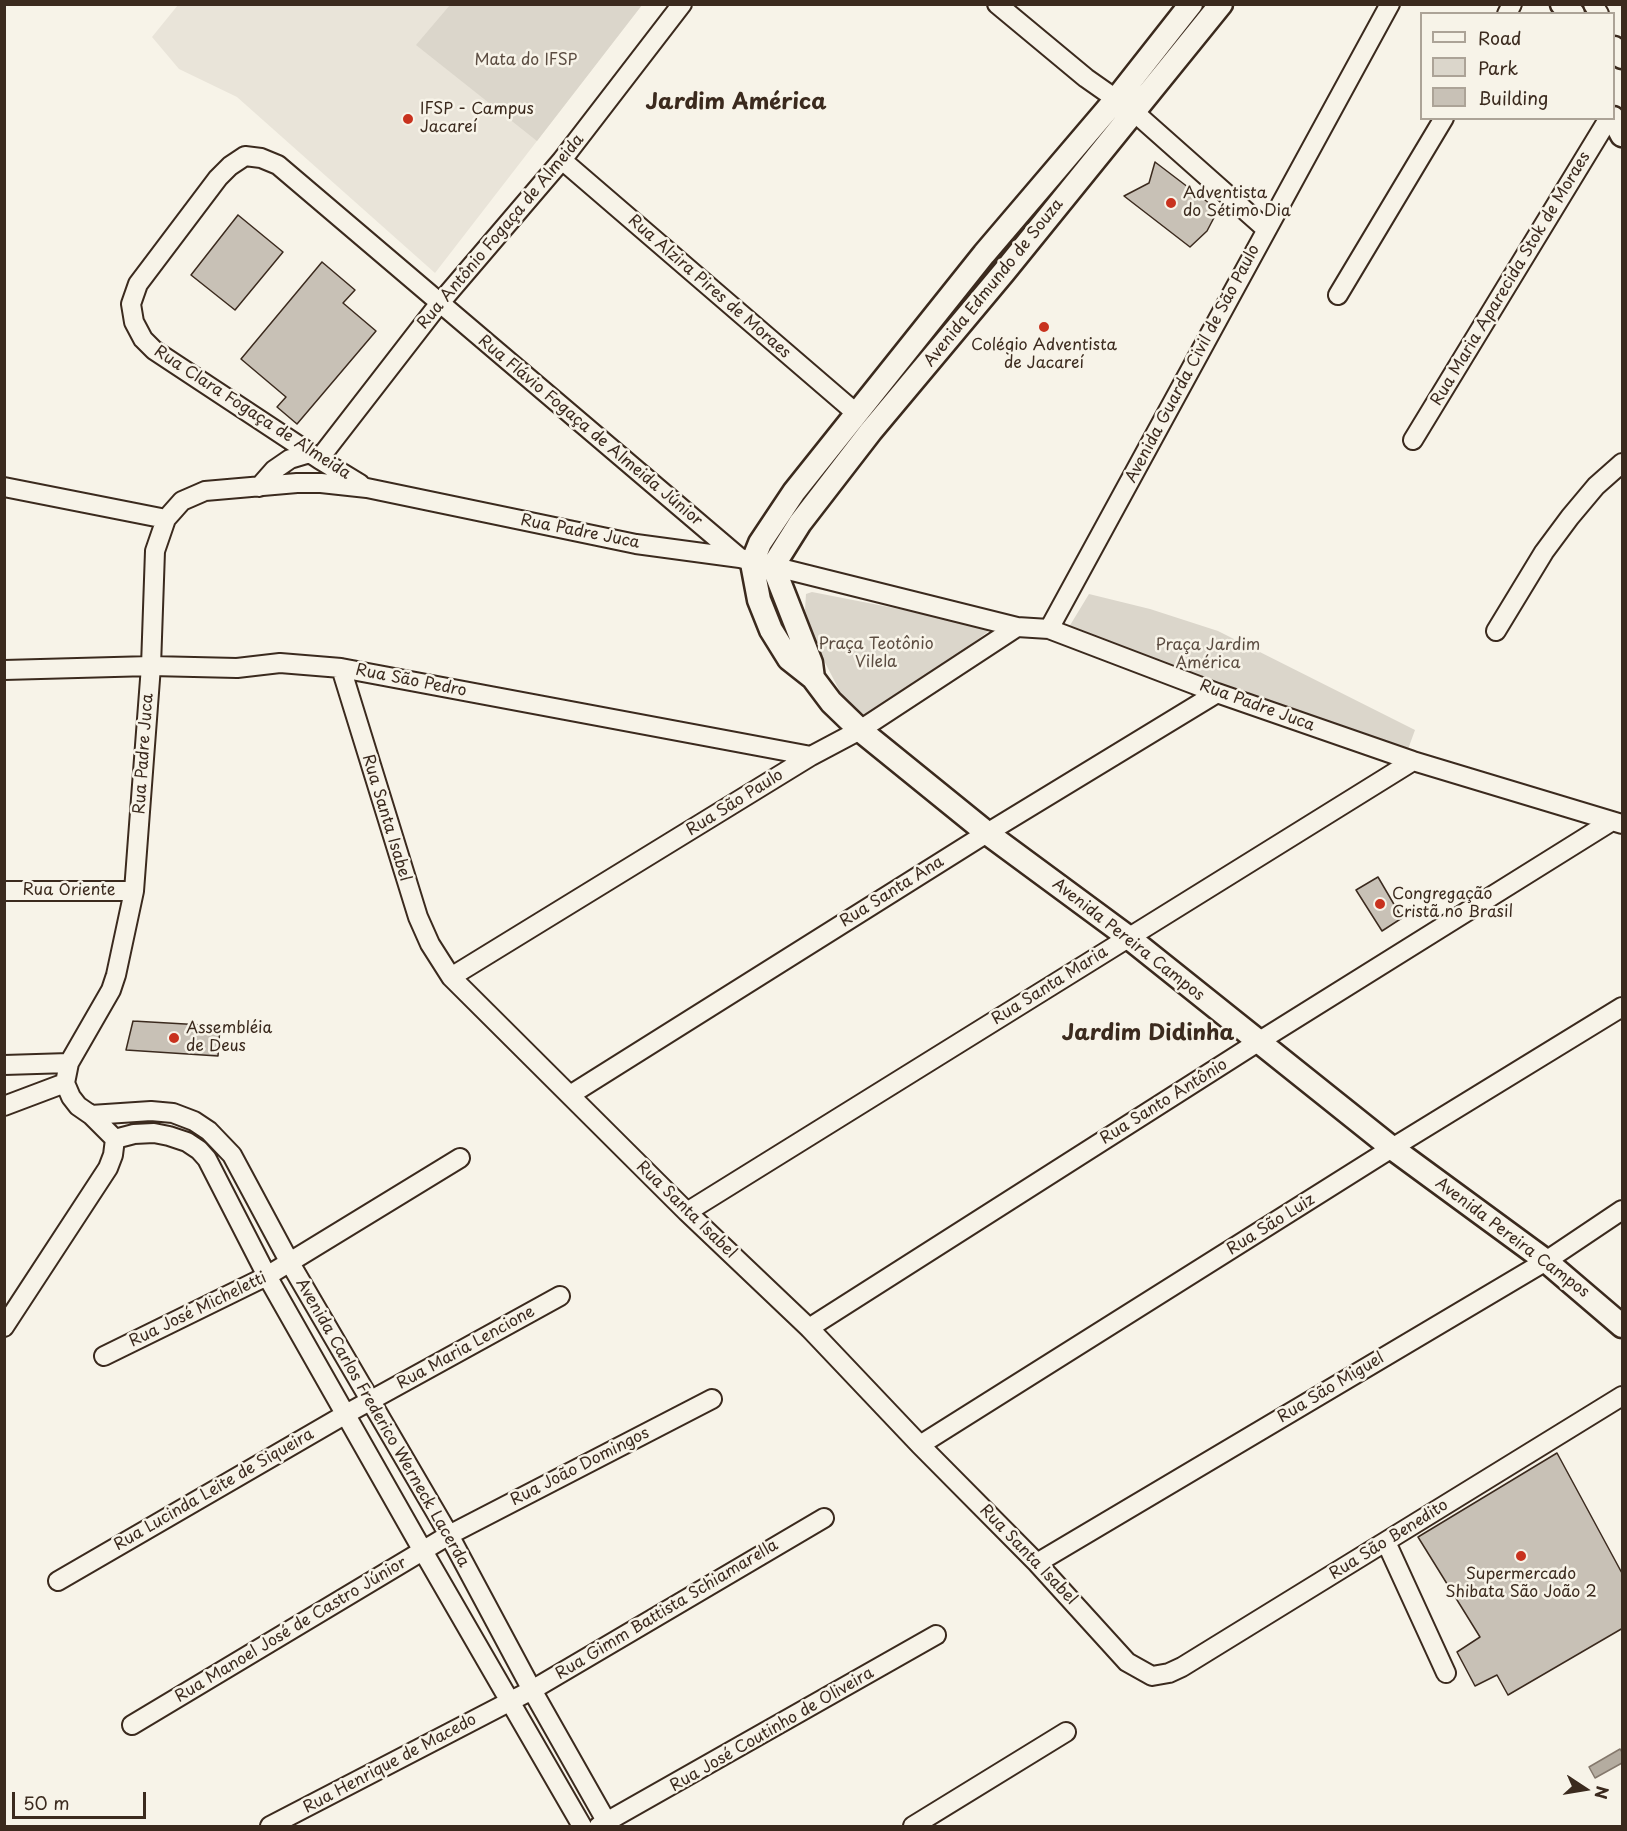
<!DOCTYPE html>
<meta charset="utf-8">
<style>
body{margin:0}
#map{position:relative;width:1627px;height:1831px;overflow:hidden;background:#f7f3e8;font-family:"Playpen Sans",sans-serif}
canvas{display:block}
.frame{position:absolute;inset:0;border:6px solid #3b2a1e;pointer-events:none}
.legend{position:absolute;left:1420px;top:12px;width:195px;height:108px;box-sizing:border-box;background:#f7f3e8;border:2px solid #aca397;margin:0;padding:8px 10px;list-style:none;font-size:18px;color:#3b2a1e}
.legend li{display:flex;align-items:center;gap:12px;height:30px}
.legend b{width:30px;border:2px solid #aca397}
.north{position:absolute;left:1555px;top:1759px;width:60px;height:60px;-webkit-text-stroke:4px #f7f3e8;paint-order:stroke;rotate:102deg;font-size:16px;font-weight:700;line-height:24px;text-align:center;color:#3b2a1e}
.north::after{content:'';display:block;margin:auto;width:21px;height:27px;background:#3b2a1e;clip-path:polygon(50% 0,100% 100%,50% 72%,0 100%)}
.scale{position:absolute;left:12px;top:1792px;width:134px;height:27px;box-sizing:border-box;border:3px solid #3b2a1e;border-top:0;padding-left:8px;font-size:18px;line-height:21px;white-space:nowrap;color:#3b2a1e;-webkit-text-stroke:4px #f7f3e8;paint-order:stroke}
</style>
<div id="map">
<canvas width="1627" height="1831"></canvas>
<div class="frame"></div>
<ul class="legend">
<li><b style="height:8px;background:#f7f3e8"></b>Road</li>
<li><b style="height:16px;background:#dbd6cb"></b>Park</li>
<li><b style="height:16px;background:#c8c1b6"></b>Building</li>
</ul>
<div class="north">N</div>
<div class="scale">50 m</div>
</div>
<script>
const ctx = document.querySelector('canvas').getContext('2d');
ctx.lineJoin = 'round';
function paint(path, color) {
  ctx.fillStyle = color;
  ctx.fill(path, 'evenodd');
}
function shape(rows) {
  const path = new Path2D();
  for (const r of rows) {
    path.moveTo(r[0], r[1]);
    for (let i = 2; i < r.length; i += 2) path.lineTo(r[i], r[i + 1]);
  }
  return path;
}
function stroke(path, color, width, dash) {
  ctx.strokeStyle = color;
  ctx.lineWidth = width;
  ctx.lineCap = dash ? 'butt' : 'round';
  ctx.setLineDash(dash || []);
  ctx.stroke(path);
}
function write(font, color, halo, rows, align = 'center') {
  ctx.font = font + ' "Playpen Sans",sans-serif';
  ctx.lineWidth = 5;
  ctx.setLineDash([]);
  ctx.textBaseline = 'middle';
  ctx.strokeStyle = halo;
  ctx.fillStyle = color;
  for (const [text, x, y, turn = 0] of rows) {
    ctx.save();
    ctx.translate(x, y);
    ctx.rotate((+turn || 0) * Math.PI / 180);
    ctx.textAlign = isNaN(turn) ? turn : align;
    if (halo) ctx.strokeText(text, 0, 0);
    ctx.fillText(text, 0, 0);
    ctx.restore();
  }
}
paint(shape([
 [178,5,642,5,435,273,237,97,179,69,152,37]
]), '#e9e4d9');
paint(shape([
 [450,5,450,4,642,5,537,141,416,45],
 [812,592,986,626,990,630,877,716,863,718,850,711,818,649,805,610,806,594],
 [1089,594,1150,609,1218,631,1415,730,1407,752,1227,691,1069,627]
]), '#dbd6cb');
const water = shape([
 [1620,1749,1622,1752,1622,1763,1595,1778,1589,1767,1620,1749]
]);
paint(water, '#b4aca0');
stroke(water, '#84786c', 1.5);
const building = shape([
 [1155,162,1218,210,1207,231,1190,247,1124,196,1149,183,1155,162],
 [238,215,283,252,235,310,191,275,238,215],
 [322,262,355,290,343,303,376,331,297,424,277,407,286,397,241,359,322,262],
 [1378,877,1402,918,1382,931,1356,890,1378,877],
 [133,1021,220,1026,218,1056,126,1050,133,1021],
 [1557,1453,1623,1575,1623,1628,1508,1695,1497,1675,1475,1686,1457,1652,1480,1637,1418,1537,1557,1453]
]);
paint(building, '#c8c1b6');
stroke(building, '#3b2a1e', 1.5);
const minor = shape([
 [997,4,1086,78,1133,111,1266,229],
 [1593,4,1599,14],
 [1507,14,1512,4],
 [562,160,856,413],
 [1338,295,1444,118],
 [1413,440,1609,118],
 [319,459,439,304,562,160,682,4],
 [360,484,319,459,154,350,143,339,134,322,131,304,138,284,218,178,230,166,245,156,261,158,278,165,740,558],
 [4,487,166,519],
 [259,487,274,470,290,459,310,453],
 [1049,629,1390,4],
 [1496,631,1544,552,1570,517,1596,486,1622,463],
 [341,668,418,917,430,944,451,977,687,1212,809,1328,920,1445,1037,1563,1127,1662,1152,1676,1169,1673,1182,1667,1622,1396],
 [4,670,151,666,237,668,280,663,341,668,811,756],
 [4,891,134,891],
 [451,977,811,756,860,730,1017,627],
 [4,1065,69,1063],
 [570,1095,987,833,1217,693],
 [4,1106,65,1083],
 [91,1115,151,1111,173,1113,194,1121,209,1131,232,1155,290,1263,449,1535,532,1690,609,1826],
 [115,1139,91,1115,78,1106,71,1097,65,1083,69,1063,111,990,116,975,134,891,151,666,155,551,166,519,182,501,205,491,297,483,321,483,367,488,636,544,740,558,1017,627,1049,629,1217,693,1413,761,1622,824],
 [115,1139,134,1134,154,1133,169,1136,187,1142,199,1150,207,1159,267,1276,423,1551,582,1826],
 [687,1212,1413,761],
 [4,1327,108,1168,113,1155,115,1139],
 [809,1328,1258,1042,1612,821],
 [104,1356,267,1276,460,1158],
 [920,1445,1392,1148,1622,1007],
 [1386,1542,1446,1673],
 [1037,1563,1546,1261,1622,1210],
 [58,1581,346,1414,560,1296],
 [132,1725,449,1535,712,1399],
 [270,1826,532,1690,824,1518],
 [599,1826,936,1635],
 [913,1826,1066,1732]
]);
const major = shape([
 [1191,4,1117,98,984,254,794,492,760,543,752,563,759,600,771,630,789,659,813,678,831,702,860,730,987,833,1128,937,1392,1148,1546,1261,1622,1326],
 [1562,4,1573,14],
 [1614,48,1622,57],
 [1613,118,1622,135],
 [813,678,811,663,773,566,800,523,871,431,1004,272,1221,4]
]);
stroke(minor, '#3b2a1e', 22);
stroke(major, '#3b2a1e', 27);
stroke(minor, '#f7f3e8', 18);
stroke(major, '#f7f3e8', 22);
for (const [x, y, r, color] of [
 [408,119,6,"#c8321e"],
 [1171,203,6,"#c8321e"],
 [1044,327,6,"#c8321e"],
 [1380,904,6,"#c8321e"],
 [174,1038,6,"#c8321e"],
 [1521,1556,6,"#c8321e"]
]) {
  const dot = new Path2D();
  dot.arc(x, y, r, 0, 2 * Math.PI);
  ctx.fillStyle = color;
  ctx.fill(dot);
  stroke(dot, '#f7f3e8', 2);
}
write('16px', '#5b4c41', '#f7f3e8', [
 ["Mata do IFSP",526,61],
 ["Praça Teotônio",876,645],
 ["Vilela",876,663],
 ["Praça Jardim",1208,646],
 ["América",1208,664]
]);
write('16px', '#3b2a1e', '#f7f3e8', [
 ["IFSP - Campus",420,110],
 ["Jacareí",420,128],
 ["Adventista",1183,194],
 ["do Sétimo Dia",1183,212],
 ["Colégio Adventista",1044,346,"center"],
 ["de Jacareí",1044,364,"center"],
 ["Congregação",1392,895],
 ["Cristã no Brasil",1392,913],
 ["Assembléia",186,1029],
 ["de Deus",186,1047],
 ["Supermercado",1521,1575,"center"],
 ["Shibata São João 2",1521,1593,"center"]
], 'left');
write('16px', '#3b2a1e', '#f7f3e8', [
 ["Rua Antônio Fogaça de Almeida",501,232,-50],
 ["Rua Maria Aparecida Stok de Moraes",1511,279,-59],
 ["Avenida Edmundo de Souza",994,283,-51],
 ["Rua Alzira Pires de Moraes",709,287,41],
 ["Avenida Guarda Civil de São Paulo",1193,364,-62],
 ["Rua Clara Fogaça de Almeida",252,413,33],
 ["Rua Flávio Fogaça de Almeida Júnior",590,431,40],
 ["Rua Padre Juca",580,532,11],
 ["Rua São Pedro",411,681,11],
 ["Rua Padre Juca",1257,706,20],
 ["Rua Padre Juca",144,754,-86],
 ["Rua São Paulo",735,803,-32],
 ["Rua Santa Isabel",386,818,73],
 ["Rua Oriente",69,891],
 ["Rua Santa Ana",892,892,-32],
 ["Avenida Pereira Campos",1128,940,38],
 ["Rua Santa Maria",1050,986,-32],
 ["Rua Santo Antônio",1164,1102,-32],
 ["Rua Santa Isabel",686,1210,44],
 ["Rua São Luiz",1271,1225,-32],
 ["Avenida Pereira Campos",1512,1238,37],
 ["Rua José Micheletti",198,1310,-26],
 ["Rua Maria Lencione",466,1348,-29],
 ["Rua São Miguel",1331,1388,-31],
 ["Avenida Carlos Frederico Werneck Lacerda",382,1423,60],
 ["Rua João Domingos",580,1467,-27],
 ["Rua Lucinda Leite de Siqueira",214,1490,-30],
 ["Rua São Benedito",1389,1540,-32],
 ["Rua Santa Isabel",1028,1555,46],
 ["Rua Gimm Battista Schiamarella",667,1610,-31],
 ["Rua Manoel José de Castro Júnior",291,1630,-31],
 ["Rua José Coutinho de Oliveira",772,1730,-30],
 ["Rua Henrique de Macedo",390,1764,-28]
]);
write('bold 22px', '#3b2a1e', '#f7f3e8', [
 ["Jardim América",736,103],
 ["Jardim Didinha",1148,1034]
]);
</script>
